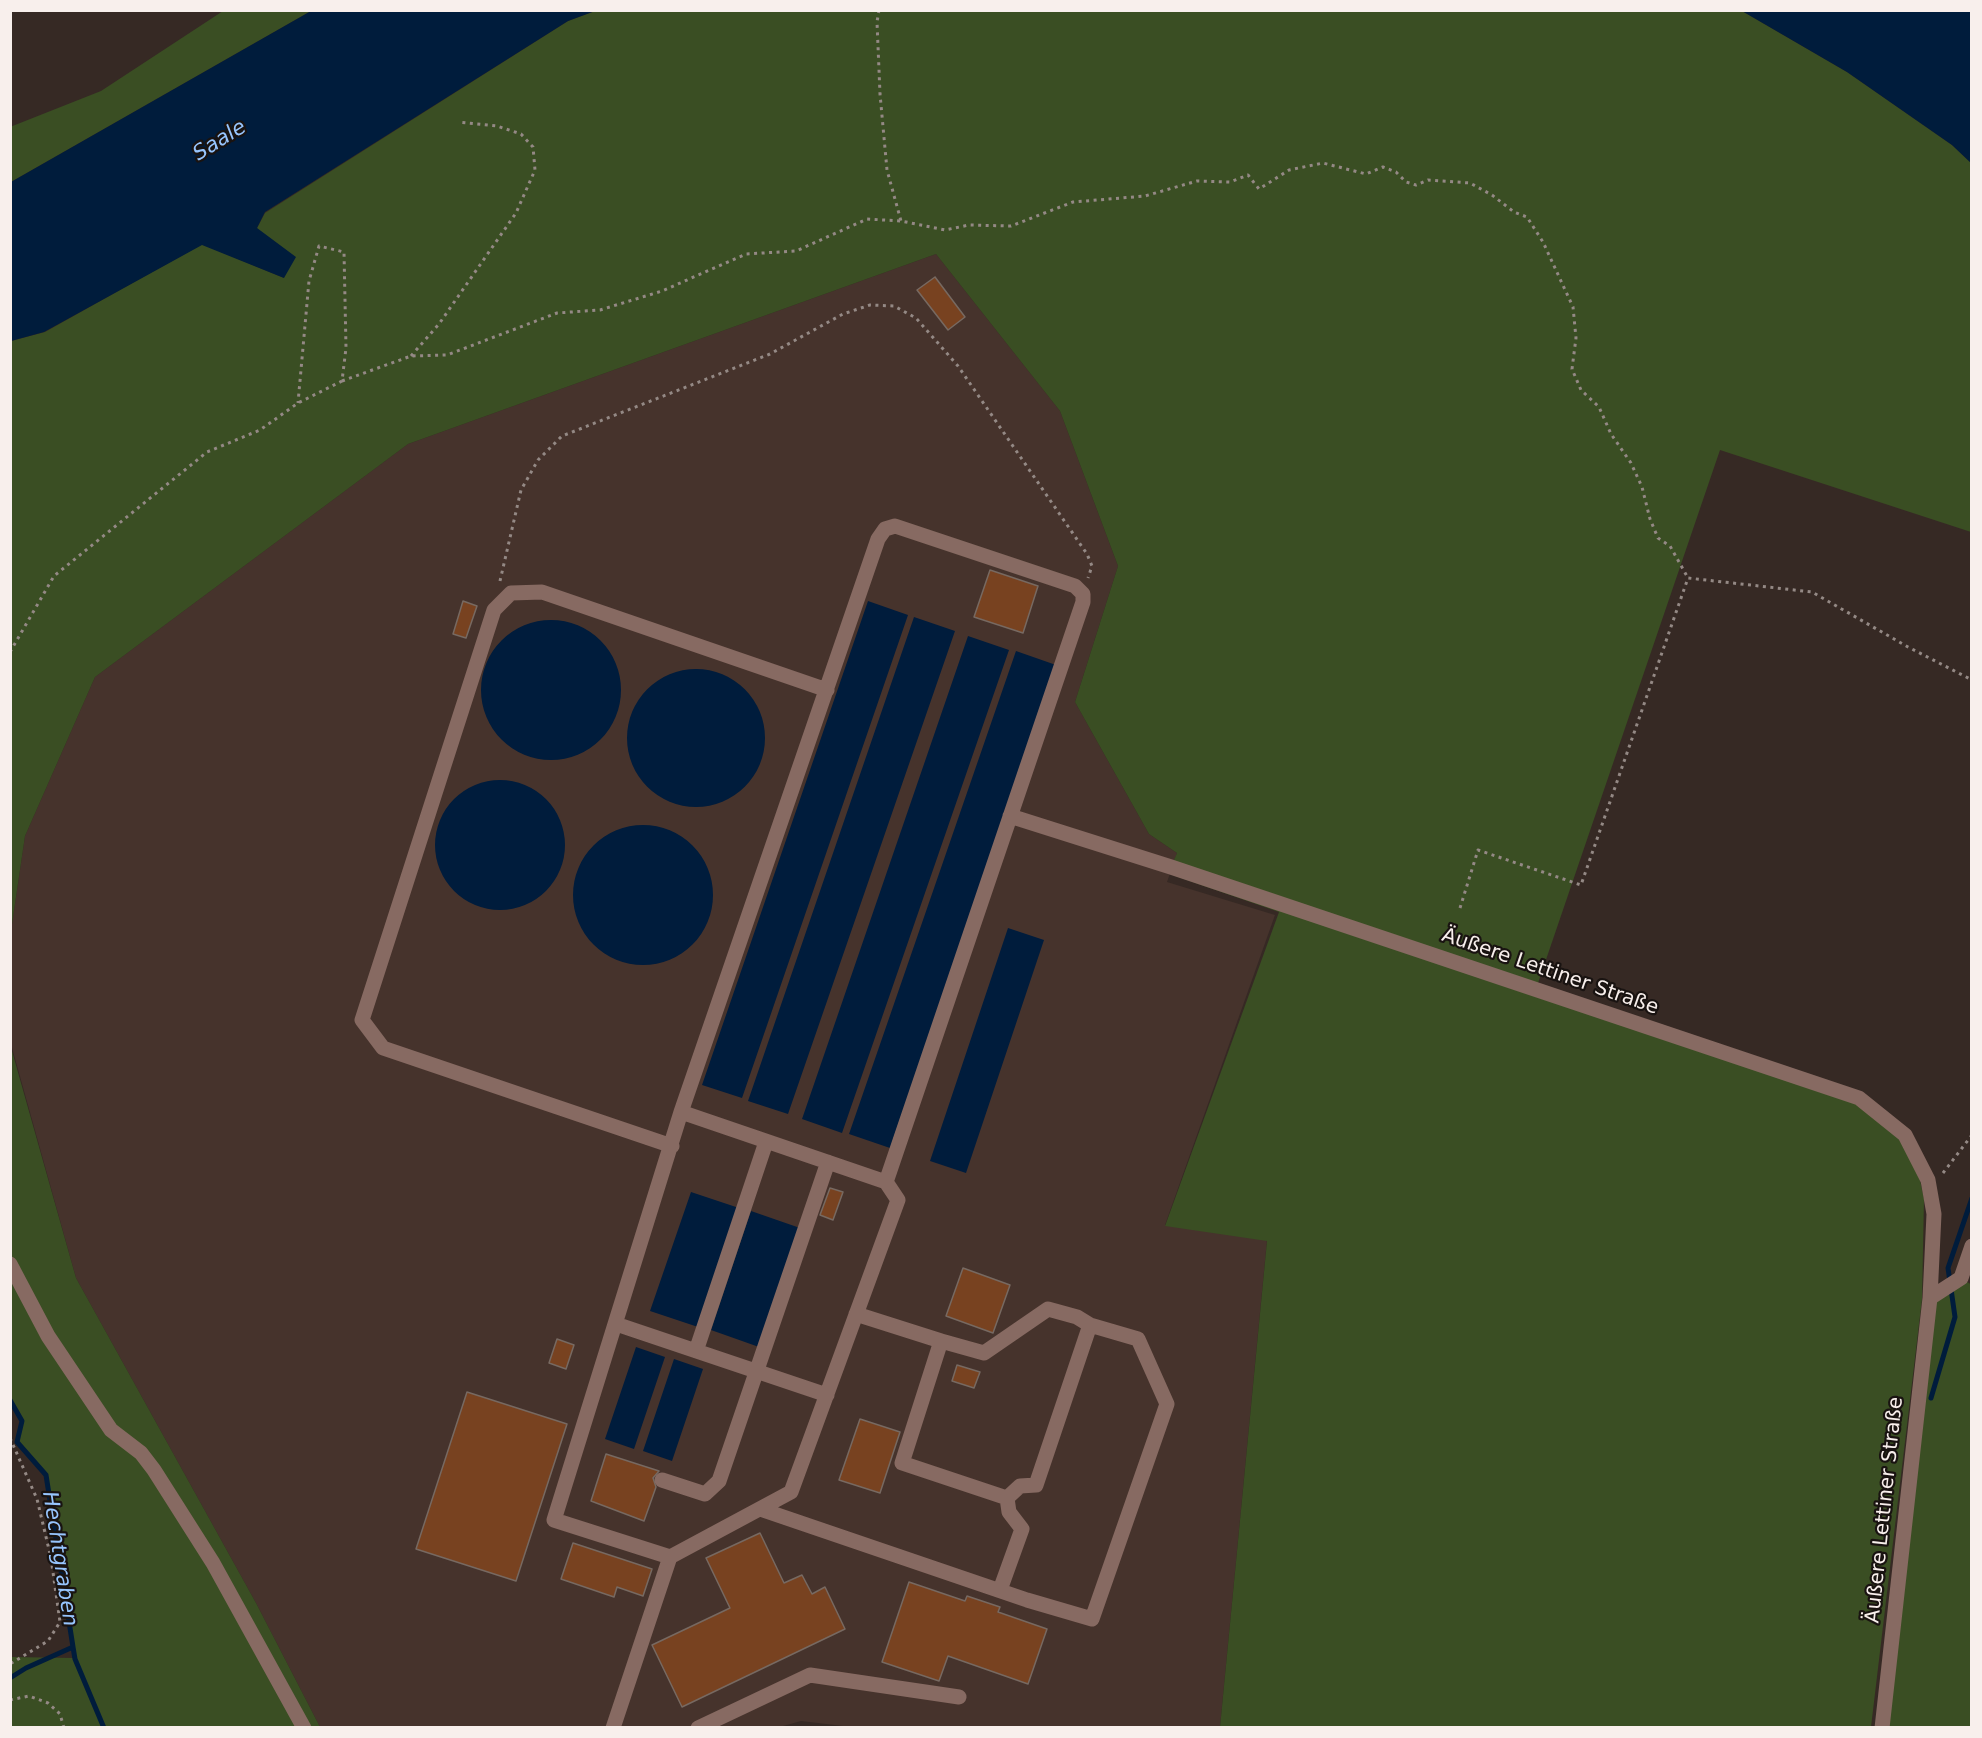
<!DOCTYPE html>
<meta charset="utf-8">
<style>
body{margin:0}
#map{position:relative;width:1982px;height:1738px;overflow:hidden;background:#362924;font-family:"DejaVu Sans",sans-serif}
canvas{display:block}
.frame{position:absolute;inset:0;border:12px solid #f8efec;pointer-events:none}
</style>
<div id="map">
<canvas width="1982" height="1738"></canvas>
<div class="frame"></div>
</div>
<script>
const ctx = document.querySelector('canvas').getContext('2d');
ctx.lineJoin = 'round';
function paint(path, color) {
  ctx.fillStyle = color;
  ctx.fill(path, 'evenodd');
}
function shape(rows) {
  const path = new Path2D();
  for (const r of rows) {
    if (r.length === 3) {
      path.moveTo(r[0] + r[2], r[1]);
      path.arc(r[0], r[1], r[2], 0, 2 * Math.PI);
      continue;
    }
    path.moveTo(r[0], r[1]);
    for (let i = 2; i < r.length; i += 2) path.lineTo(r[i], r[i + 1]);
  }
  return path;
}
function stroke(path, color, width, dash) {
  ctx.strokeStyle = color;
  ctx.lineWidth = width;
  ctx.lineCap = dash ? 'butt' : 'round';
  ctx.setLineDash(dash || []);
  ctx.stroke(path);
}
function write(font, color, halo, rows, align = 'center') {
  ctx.font = font + ' "DejaVu Sans",sans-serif';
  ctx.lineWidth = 4.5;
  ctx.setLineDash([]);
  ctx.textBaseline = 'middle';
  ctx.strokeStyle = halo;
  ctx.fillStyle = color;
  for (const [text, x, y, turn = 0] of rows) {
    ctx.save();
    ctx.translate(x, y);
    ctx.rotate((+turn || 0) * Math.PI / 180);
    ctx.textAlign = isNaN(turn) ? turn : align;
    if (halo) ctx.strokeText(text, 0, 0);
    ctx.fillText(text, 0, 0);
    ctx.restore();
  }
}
paint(shape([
 [936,254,1060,411,1118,566,1075,702,1149,834,1177,853,1167,882,1275,915,1165,1225,1267,1240,1220,1727,860,1728,801,1721,776,1728,320,1727,256,1603,76,1278,11,1044,11,931,25,836,95,677,408,444]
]), '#46332c');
paint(shape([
 [223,11,311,11,11,182,10,127,101,91],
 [595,11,1742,11,1847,72,1952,145,1971,163,1971,532,1720,450,1537,986,1853,1100,1896,1131,1916,1161,1924,1199,1922,1299,1871,1727,1220,1727,1267,1241,1165,1226,1279,912,1175,876,1171,867,1177,853,1149,834,1075,702,1118,566,1060,411,936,254,408,444,95,677,25,836,11,931,11,341,45,332,202,244,284,278,257,228,265,213,568,21],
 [10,1044,76,1278,256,1603,320,1727,11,1727,11,1657,75,1658,46,1475,17,1442,22,1421,11,1400],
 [1961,1278,1972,1285,1971,1727,1882,1728,1930,1298]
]), '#3a4e23');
paint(shape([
 [311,11,595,11,568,21,265,212,257,228,296,257,284,278,202,245,44,332,11,341,11,182],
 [1742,11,1971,11,1971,163,1952,145,1847,72],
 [868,601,908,615,742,1098,702,1085],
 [914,617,955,631,788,1114,748,1101],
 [551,690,70],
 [968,636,1009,650,842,1133,802,1119],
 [1016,651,1056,665,890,1148,849,1134],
 [696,738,69],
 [500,845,65],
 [643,895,70],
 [1008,928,1044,940,966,1173,930,1161],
 [691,1192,739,1208,698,1327,650,1311],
 [751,1211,800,1228,759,1347,711,1330],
 [636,1347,665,1357,634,1449,605,1439],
 [674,1359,703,1369,672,1461,643,1451]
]), '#001c3c');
stroke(shape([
 [1931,1398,1955,1317,1948,1268,1972,1198],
 [10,1400,22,1421,17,1442,46,1475,73,1647,75,1659,104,1728],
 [10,1678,26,1668,73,1647]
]), '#001c3c', 5);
const building = shape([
 [935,277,965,317,948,330,917,290,935,277],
 [990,570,1038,586,1023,633,974,617,990,570],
 [463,601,477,606,466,638,453,634,463,601],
 [830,1188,843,1192,833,1220,820,1215,830,1188],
 [963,1268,1010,1285,993,1333,946,1316,963,1268],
 [557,1339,574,1345,566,1369,549,1363,557,1339],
 [957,1365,980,1372,974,1388,952,1381,957,1365],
 [467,1392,567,1424,516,1581,416,1549,467,1392],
 [860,1419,900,1432,880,1493,839,1480,860,1419],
 [606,1454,659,1471,653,1478,656,1487,644,1521,591,1501,606,1454],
 [760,1533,784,1583,802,1575,812,1594,825,1587,845,1629,682,1707,652,1645,730,1608,706,1558,760,1533],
 [573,1543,652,1569,643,1596,617,1587,614,1597,561,1579,573,1543],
 [909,1582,965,1601,967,1596,1000,1607,998,1612,1047,1629,1028,1684,948,1656,939,1681,882,1662,909,1582]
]);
paint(building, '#784220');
stroke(building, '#776961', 1.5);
stroke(shape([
 [879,10,877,22,880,94,887,170,901,221],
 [411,356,439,324,516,213,535,170,533,147,521,134,497,126,458,122],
 [342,381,411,356,447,355,557,313,600,310,662,291,746,254,796,251,867,219,901,221,945,230,969,225,1011,226,1073,202,1145,196,1197,181,1230,182,1248,175,1259,189,1289,170,1323,163,1366,174,1383,167,1396,172,1406,182,1416,185,1428,180,1470,183,1492,195,1514,212,1527,217,1543,242,1573,307,1576,338,1572,369,1581,390,1599,407,1611,434,1631,463,1642,487,1650,519,1658,538,1670,546,1688,578],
 [500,581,521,490,538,460,562,436,770,354,843,314,870,305,894,306,916,318,958,366,1087,554,1092,566,1088,578],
 [10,652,54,576,207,452,260,430,298,403,342,381,346,348,344,252,319,246,309,281,298,403],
 [1460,908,1478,850,1581,885,1688,578,1812,592,1908,647,1972,680],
 [1943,1173,1972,1135],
 [10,1438,37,1499,51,1558,60,1622,48,1641,10,1664],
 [10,1700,29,1696,48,1703,60,1714,64,1728]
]), '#948985', 3, [3, 4.5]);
stroke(shape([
 [1010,816,1171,867,1859,1098,1905,1135,1928,1180,1934,1214,1930,1298,1882,1728],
 [672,1146,383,1048,362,1020,494,610,511,593,542,592,827,690],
 [10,1264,48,1336,111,1430,141,1453,154,1470,213,1563,304,1728],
 [1930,1298,1961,1278,1972,1246],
 [856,1314,941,1341,902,1463,1007,1498],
 [616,1324,827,1395],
 [941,1341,984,1353,1048,1309,1077,1317,1090,1325],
 [696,1351,766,1142],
 [662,1480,705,1494,719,1481,828,1162],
 [760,1509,1027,1600,1092,1619,1167,1404,1138,1339,1090,1325,1036,1485,1020,1486,1007,1498,1009,1512,1022,1529,1000,1590],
 [670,1557,554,1520,681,1112,878,539,885,529,895,526,1075,586,1083,594,1083,602,886,1182],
 [613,1728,670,1557,791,1492,898,1200,886,1182,681,1112],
 [698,1728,810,1675,959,1697]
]), '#876a62', 15);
write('20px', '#f8efec', '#191311', [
 ["Äußere Lettiner Straße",1550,972,19],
 ["Äußere Lettiner Straße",1885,1510,-84]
]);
write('italic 21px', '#97c5fe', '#191311', [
 ["Saale",220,141,-32],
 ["Hechtgraben",59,1559,81]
]);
</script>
